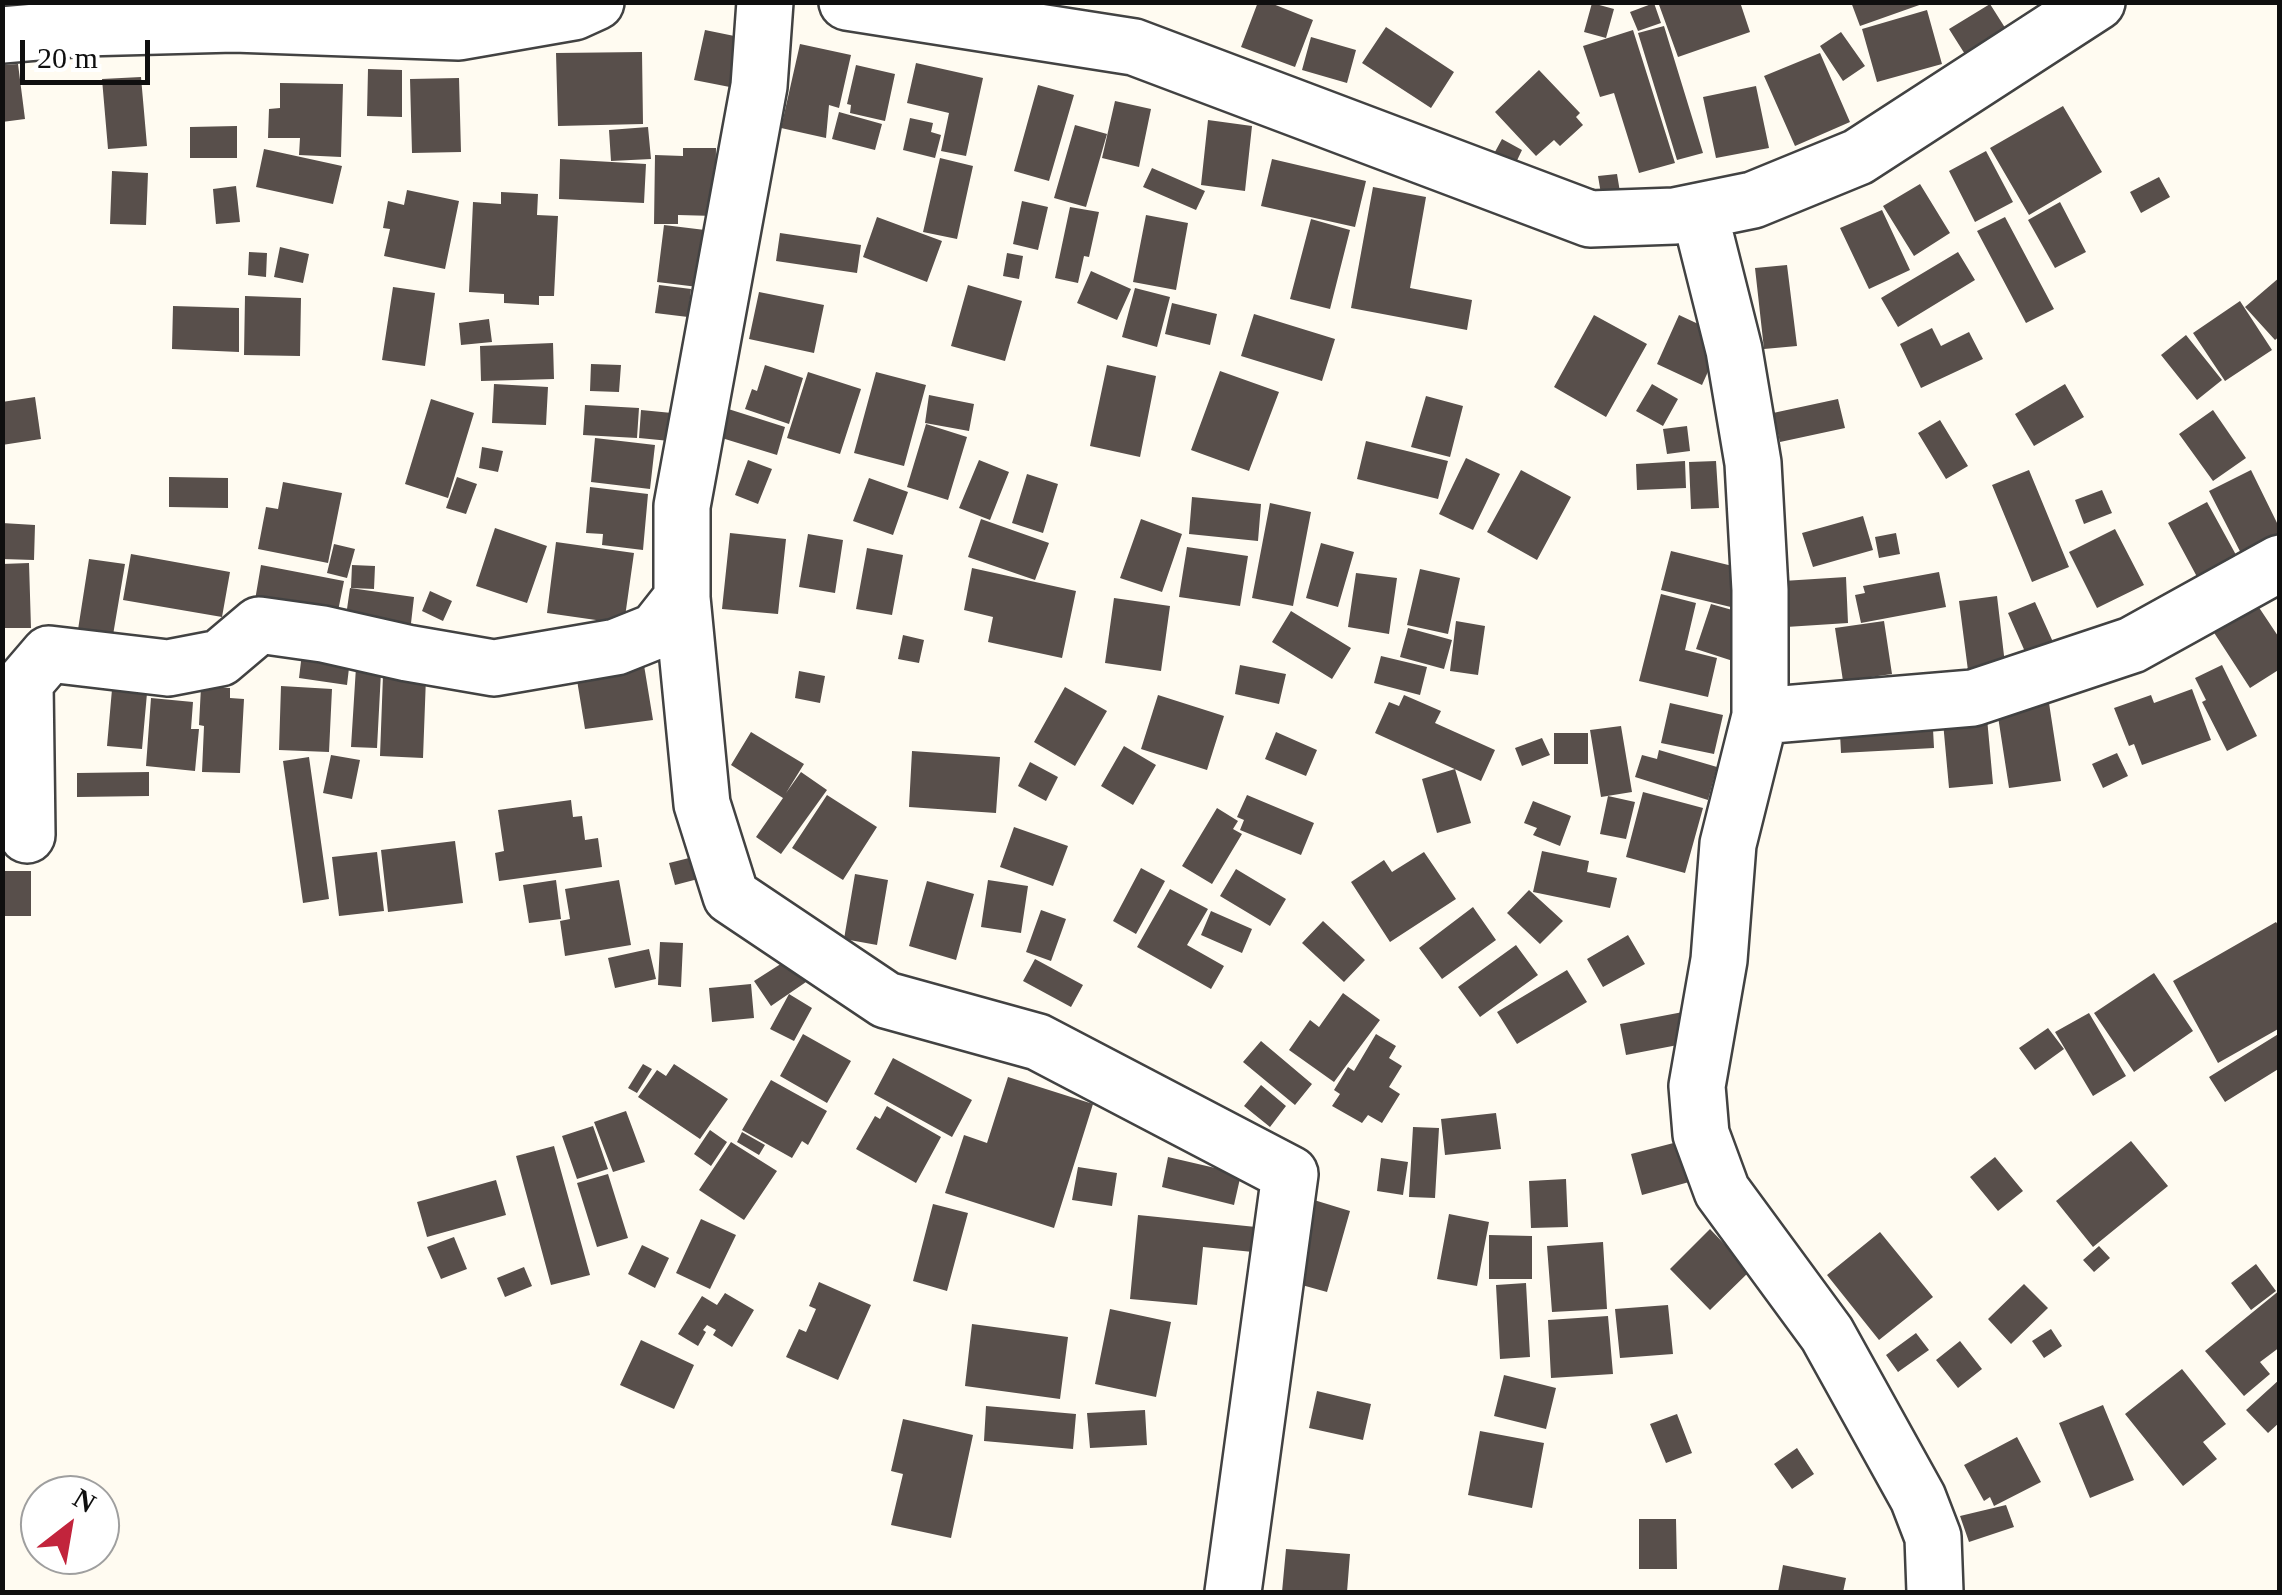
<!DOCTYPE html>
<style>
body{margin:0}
#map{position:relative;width:2282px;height:1595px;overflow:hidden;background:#fffbf1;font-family:Georgia,serif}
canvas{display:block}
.frame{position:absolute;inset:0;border:5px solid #0f0f0f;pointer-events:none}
.north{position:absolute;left:20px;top:1475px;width:100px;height:100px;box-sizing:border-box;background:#fff;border:2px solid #9f9f9f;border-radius:50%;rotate:31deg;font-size:28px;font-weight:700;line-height:40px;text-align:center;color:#0f0f0f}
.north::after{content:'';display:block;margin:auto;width:35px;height:45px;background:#c2243c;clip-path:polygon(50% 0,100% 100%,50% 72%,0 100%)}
.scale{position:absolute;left:20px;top:40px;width:130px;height:45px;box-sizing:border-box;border:5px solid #0f0f0f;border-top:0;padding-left:12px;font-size:30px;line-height:35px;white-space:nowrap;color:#0f0f0f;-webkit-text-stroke:8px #fff;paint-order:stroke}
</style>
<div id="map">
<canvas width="2282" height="1595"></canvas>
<div class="frame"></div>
<div class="north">N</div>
<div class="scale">20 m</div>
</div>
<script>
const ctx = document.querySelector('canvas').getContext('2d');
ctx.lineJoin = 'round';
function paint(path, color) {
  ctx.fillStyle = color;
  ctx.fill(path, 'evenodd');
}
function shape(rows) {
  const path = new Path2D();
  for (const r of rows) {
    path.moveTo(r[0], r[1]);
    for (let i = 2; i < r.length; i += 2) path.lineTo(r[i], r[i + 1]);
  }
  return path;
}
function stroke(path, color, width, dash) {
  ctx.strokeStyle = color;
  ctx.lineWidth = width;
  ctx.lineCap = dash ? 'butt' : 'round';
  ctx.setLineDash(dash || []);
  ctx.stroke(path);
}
paint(shape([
 [1258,2,1268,2,1313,20,1295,67,1241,47],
 [1658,2,1740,2,1750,32,1678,57],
 [1851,2,1925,2,1925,3,1860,26],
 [1592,3,1614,9,1606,38,1584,32],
 [1654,3,1661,23,1638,31,1630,12],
 [1990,4,2009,34,1968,59,1949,29],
 [1927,10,1942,64,1877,82,1862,29],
 [1664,26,1703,153,1677,160,1638,33],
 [1386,27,1454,72,1431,108,1362,63],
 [705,30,749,39,740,89,694,80],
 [1633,30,1675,163,1639,173,1614,93,1600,97,1583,46],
 [1841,32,1865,66,1843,81,1820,46],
 [1311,37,1356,50,1347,83,1302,70],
 [800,44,851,55,839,108,829,105,826,138,781,128],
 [642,52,643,124,558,126,556,53],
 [1820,53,1850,122,1795,146,1764,76],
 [916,63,983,78,966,156,941,151,949,113,907,103],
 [18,64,25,119,2,122,2,65],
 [856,65,895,74,885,121,850,113,851,105,847,104],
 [368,69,402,70,402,117,367,116],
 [1539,70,1580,113,1576,117,1583,125,1560,146,1554,140,1536,156,1495,112],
 [141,77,147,146,108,149,102,79],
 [459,78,461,152,412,153,410,79],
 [280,83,343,84,341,157,299,155,300,138,268,138,269,109,280,108],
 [1038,85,1074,95,1049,181,1014,171],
 [1756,86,1769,148,1716,158,1703,97],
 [1115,101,1151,109,1139,167,1102,158],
 [2063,106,2102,172,2029,215,1990,148],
 [839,112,882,124,875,150,832,139],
 [910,118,933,123,931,132,941,135,935,158,903,150],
 [1208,120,1252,126,1245,191,1201,185],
 [1075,125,1107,134,1086,207,1054,198],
 [237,126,237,158,190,158,190,127],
 [648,127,651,159,611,161,609,130],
 [1502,139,1522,150,1511,173,1490,161],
 [683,148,716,148,715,216,678,215,678,224,654,224,655,155,683,156],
 [264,149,342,166,333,204,256,187],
 [1986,151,2013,202,1975,222,1949,171],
 [940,158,973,166,957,239,923,232],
 [560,159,646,164,644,203,559,199],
 [1272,159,1366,181,1355,227,1261,206],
 [1152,168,1205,191,1196,210,1143,187],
 [112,171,148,173,146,225,110,224],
 [1617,174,1621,198,1602,200,1598,176],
 [2159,177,2170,197,2141,213,2130,192],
 [1920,184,1950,233,1914,256,1883,206],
 [236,186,240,222,216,224,213,189],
 [1373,187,1426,197,1410,288,1472,300,1467,330,1351,308],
 [407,190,459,201,445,269,384,256,390,229,383,228,388,201,404,205],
 [501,192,538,194,537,215,558,216,554,296,539,296,539,305,504,303,504,294,469,292,473,202,501,204],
 [1022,201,1048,207,1038,250,1013,244],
 [2060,202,2086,252,2055,268,2028,220],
 [1070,207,1099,212,1089,257,1084,256,1078,283,1055,278],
 [1882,210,1910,270,1869,289,1840,228],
 [1146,215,1188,223,1176,290,1133,282],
 [877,217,942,241,927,282,863,257],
 [2005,217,2054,309,2026,323,1977,231],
 [1311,219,1350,230,1330,309,1290,299],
 [664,225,705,230,698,287,657,282],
 [780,233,861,245,857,273,776,261],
 [280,247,309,254,303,283,274,277],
 [249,252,267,253,266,277,248,275],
 [1958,252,1975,280,1898,327,1881,298],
 [1007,253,1023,256,1019,279,1003,276],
 [1787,265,1797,346,1764,349,1755,268],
 [1091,271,1131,289,1117,320,1077,303],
 [2280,277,2280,336,2275,340,2245,307],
 [659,285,691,289,688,317,655,313],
 [968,285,1022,301,1005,361,951,346],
 [393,287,435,293,425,366,382,360],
 [1135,288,1170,297,1157,347,1122,337],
 [759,292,824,305,814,353,749,339],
 [245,296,301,298,300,356,244,355],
 [2240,301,2272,350,2225,381,2193,333],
 [1172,303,1217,314,1210,345,1165,334],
 [173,306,239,308,239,352,172,349],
 [1254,314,1335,339,1322,381,1241,356],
 [1594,315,1647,344,1606,417,1554,387],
 [1679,315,1724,336,1702,385,1657,364],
 [489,319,492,342,461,345,459,323],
 [1932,328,1941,346,1969,332,1983,359,1921,388,1900,344],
 [2186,335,2222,380,2197,400,2161,355],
 [553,343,554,379,481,381,480,346],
 [591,364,621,365,619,392,590,391],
 [765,365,803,378,789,424,745,409,752,389,757,391],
 [1107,365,1156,376,1140,457,1090,446],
 [1220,371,1279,392,1249,471,1191,450],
 [808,372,861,389,840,454,787,438],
 [876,372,926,385,904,466,854,453],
 [494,384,548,387,546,425,492,423],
 [1652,384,1678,399,1663,426,1636,411],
 [2065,384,2084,417,2034,446,2015,414],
 [929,395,974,404,969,431,925,423],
 [1426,396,1463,406,1450,457,1411,447],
 [35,397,41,439,2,445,2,402],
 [431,399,474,413,448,498,405,484],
 [1838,399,1845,428,1780,442,1773,413],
 [585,405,639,408,637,438,583,435],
 [722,407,785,427,777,455,712,435],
 [641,410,672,413,670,441,639,438],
 [2213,410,2246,458,2213,481,2179,434],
 [1940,420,1968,466,1946,479,1918,433],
 [926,424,967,437,948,500,907,487],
 [1687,426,1690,451,1667,454,1663,429],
 [595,438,655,445,650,489,591,482],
 [1366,441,1448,461,1438,499,1357,479],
 [482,447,503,451,498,472,479,468],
 [1466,458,1500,474,1473,530,1439,514],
 [748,460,772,469,758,504,735,495],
 [979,460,1009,472,990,520,959,508],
 [1685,461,1686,488,1637,490,1636,464],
 [1716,461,1719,508,1691,509,1689,462],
 [1521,470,1571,497,1537,560,1487,532],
 [2029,470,2069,567,2032,582,1992,485],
 [2251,470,2280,529,2280,547,2246,563,2209,491],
 [1027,474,1058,484,1043,533,1012,523],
 [169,477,228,478,228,508,169,507],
 [457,477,477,484,466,514,446,508],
 [869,478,908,492,893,535,853,521],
 [283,482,342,493,328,563,258,549,266,507,278,509],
 [590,487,648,494,643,550,602,545,603,534,586,533],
 [2102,490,2112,513,2084,524,2075,500],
 [1192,497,1261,504,1258,541,1189,534],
 [2207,502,2241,564,2202,586,2168,523],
 [1270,503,1311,512,1293,606,1252,598],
 [1863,516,1873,550,1813,567,1802,533],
 [981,519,1049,543,1035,580,968,557],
 [1141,519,1182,534,1162,592,1120,578],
 [2,523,35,525,34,560,2,559],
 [495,528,547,546,527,603,476,586],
 [2115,529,2144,585,2097,608,2069,552],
 [730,533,786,539,778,614,722,609],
 [1896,533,1900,554,1879,558,1875,537],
 [808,534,843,540,835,593,799,587],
 [556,542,634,553,624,624,547,613],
 [1321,543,1354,552,1338,607,1306,598],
 [334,544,355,549,347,578,327,573],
 [1187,547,1248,556,1240,606,1179,597],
 [867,548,903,555,892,615,856,609],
 [1671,551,1753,571,1743,610,1661,590],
 [131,554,230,572,222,617,123,600],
 [89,559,125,564,112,641,77,636],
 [29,563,31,628,2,628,2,564],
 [261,565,344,581,336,621,254,606],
 [352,565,375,566,374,589,351,588],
 [972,568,1076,591,1062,658,988,642,993,617,964,610],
 [1420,569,1460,578,1448,634,1407,625],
 [1939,572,1946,607,1861,623,1855,595,1865,593,1863,586],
 [1356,573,1397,578,1389,634,1348,627],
 [1846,577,1848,623,1786,627,1783,581],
 [350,588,414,597,410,632,345,623],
 [430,591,452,601,443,621,422,611],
 [1661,594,1696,603,1685,650,1717,658,1708,697,1639,681],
 [1997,596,2007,681,1970,686,1959,601],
 [1114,598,1170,606,1161,671,1105,663],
 [2254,600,2280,639,2280,669,2250,688,2211,628],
 [2035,602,2053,642,2026,654,2008,613],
 [1711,604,1750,615,1736,662,1696,649],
 [1291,611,1351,648,1332,679,1272,642],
 [1456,621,1485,626,1478,675,1450,671],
 [1884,621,1892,674,1843,681,1835,628],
 [1408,628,1452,640,1444,669,1400,657],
 [903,635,924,640,919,663,898,659],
 [303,645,351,651,347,685,299,678],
 [357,651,382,653,377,748,351,747],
 [1381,656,1427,667,1420,695,1374,683],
 [643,659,653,720,585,729,575,668],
 [1240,665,1286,674,1279,704,1235,694],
 [2222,665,2257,736,2227,751,2202,702,2206,700,2195,678],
 [799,671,825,676,820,703,795,698],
 [383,675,426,677,423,758,380,756],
 [113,678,148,682,142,749,107,746],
 [281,686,332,689,329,752,279,750],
 [201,687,230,688,230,698,244,699,240,773,202,772,204,726,199,725],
 [1065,687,1107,711,1075,766,1034,742],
 [2192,689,2211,740,2142,765,2134,744,2129,746,2114,708,2151,695,2154,703],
 [2047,690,2061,781,2009,788,1995,697],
 [1158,695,1224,716,1207,770,1141,749],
 [1404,695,1441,711,1435,723,1495,750,1481,781,1375,733,1389,702,1399,706],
 [151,698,193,702,191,729,199,729,195,771,146,766],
 [1670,703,1723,715,1714,754,1661,743],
 [1986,707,1993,784,1949,788,1942,711],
 [1932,710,1934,748,1841,753,1839,714],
 [1621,726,1632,792,1601,797,1590,730],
 [751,732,804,764,786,793,801,772,827,790,781,854,756,837,783,798,731,765],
 [1276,732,1317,750,1306,776,1265,759],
 [1554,733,1588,733,1588,764,1554,764],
 [1542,738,1550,755,1522,766,1515,748],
 [1124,746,1156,765,1133,805,1101,786],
 [1659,750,1717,767,1708,800,1635,777,1642,755,1657,759],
 [912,751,1000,757,996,813,909,807],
 [2117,753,2128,776,2103,788,2092,764],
 [331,755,360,760,352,799,323,793],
 [309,757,329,899,303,903,283,761],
 [1030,762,1058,777,1046,801,1018,786],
 [1455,769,1471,823,1437,833,1422,779],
 [149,772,149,796,77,797,77,773],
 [1643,792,1703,808,1685,873,1626,857],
 [827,795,877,827,843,880,792,848],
 [1247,795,1314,823,1301,855,1240,830,1244,820,1237,817],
 [1608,796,1635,802,1626,839,1600,834],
 [571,800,573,817,582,816,585,840,598,838,602,867,499,881,495,853,504,851,498,810],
 [1533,801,1571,816,1560,846,1533,835,1537,828,1524,823],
 [1217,808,1238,821,1233,829,1242,834,1212,884,1182,866],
 [1014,827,1068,846,1053,886,1000,867],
 [455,841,463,903,388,912,381,850],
 [1542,851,1589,861,1587,872,1617,878,1610,908,1533,892],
 [377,852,384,911,339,916,332,857],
 [1424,852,1456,899,1390,942,1351,882,1384,860,1392,872],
 [693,857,698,879,675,885,669,863],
 [1141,868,1165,881,1136,934,1113,921],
 [1236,869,1286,899,1270,926,1220,896],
 [2,871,31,871,31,916,2,916],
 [855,874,888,880,877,945,844,939],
 [556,880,561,919,529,923,523,885],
 [619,880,631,945,565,956,560,921,570,919,565,889],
 [988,880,1028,886,1021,933,981,927],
 [927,881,974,894,956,960,909,946],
 [1170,889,1208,909,1187,945,1224,966,1211,989,1137,947],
 [1529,890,1563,921,1540,944,1507,913],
 [1473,907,1496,940,1442,979,1419,948],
 [1041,910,1066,919,1051,961,1026,952],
 [1211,911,1252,929,1242,953,1201,935],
 [1323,921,1365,960,1344,982,1302,943],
 [2276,922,2280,928,2280,1028,2218,1063,2173,981],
 [1628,935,1645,964,1603,987,1587,959],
 [660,942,683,943,681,987,658,985],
 [1516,945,1538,975,1480,1017,1458,987],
 [649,949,656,979,615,988,608,958],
 [790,958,806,982,771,1006,754,981],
 [1035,959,1083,985,1071,1007,1023,981],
 [1567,970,1587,1002,1517,1044,1497,1012],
 [2154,973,2193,1031,2134,1072,2094,1013],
 [751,984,754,1018,712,1022,709,988],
 [1343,993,1380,1020,1334,1082,1289,1050,1310,1020,1319,1027],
 [789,994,812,1008,794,1041,770,1029],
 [1683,1012,1688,1043,1626,1055,1620,1024],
 [2089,1013,2126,1076,2093,1096,2055,1032],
 [2048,1028,2064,1049,2035,1070,2019,1048],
 [2280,1033,2280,1068,2225,1102,2209,1077],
 [803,1034,851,1061,827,1103,780,1076],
 [1376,1034,1396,1046,1389,1058,1402,1066,1389,1087,1400,1094,1382,1123,1368,1115,1362,1123,1332,1106,1340,1094,1334,1090,1348,1067,1354,1071],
 [1261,1041,1312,1084,1295,1105,1243,1062],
 [893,1058,972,1100,952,1137,874,1094],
 [643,1064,652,1069,637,1093,628,1088],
 [674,1064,728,1099,700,1139,638,1097,657,1070,666,1076],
 [1008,1077,1093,1104,1054,1228,945,1193,964,1135,987,1143],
 [771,1080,827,1111,808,1145,802,1141,792,1158,742,1130],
 [1261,1085,1286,1106,1270,1127,1244,1106],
 [887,1106,941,1137,916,1183,856,1149,875,1116,880,1119],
 [626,1111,645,1162,613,1172,594,1122],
 [1496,1113,1501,1149,1445,1155,1441,1119],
 [593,1126,608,1169,577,1179,562,1136],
 [1413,1127,1439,1128,1435,1198,1409,1197],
 [710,1130,727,1142,711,1166,694,1154],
 [742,1132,765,1145,759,1155,737,1142],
 [1689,1139,1700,1179,1642,1195,1631,1154],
 [2131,1141,2168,1186,2093,1247,2056,1201],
 [731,1142,777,1171,744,1220,699,1190],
 [554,1146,590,1275,551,1285,516,1156],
 [1168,1157,1241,1174,1234,1205,1162,1187],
 [1995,1157,2023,1191,1998,1211,1970,1177],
 [1381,1158,1408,1162,1403,1195,1377,1191],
 [1078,1167,1117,1173,1112,1206,1072,1200],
 [608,1174,628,1238,597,1247,577,1183],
 [1566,1179,1568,1227,1531,1228,1529,1181],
 [496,1180,506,1215,427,1237,417,1202],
 [1314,1200,1350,1211,1327,1292,1291,1282],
 [933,1204,968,1213,947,1291,913,1281],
 [1449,1214,1489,1222,1477,1286,1437,1279],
 [1138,1215,1256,1227,1253,1252,1203,1247,1197,1305,1130,1299],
 [701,1219,736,1235,710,1289,676,1273],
 [1710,1229,1750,1271,1710,1310,1670,1269],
 [1880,1232,1933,1297,1879,1340,1827,1275],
 [1489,1235,1532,1236,1532,1279,1489,1279],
 [454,1237,467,1269,441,1279,427,1247],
 [1603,1242,1607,1309,1552,1312,1547,1246],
 [642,1245,669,1258,655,1288,628,1274],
 [2099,1246,2110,1258,2094,1272,2083,1260],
 [2256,1264,2276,1291,2251,1310,2231,1283],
 [524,1267,532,1286,505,1297,497,1278],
 [819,1282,871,1305,838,1380,786,1357,799,1329,806,1332,816,1309,809,1306],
 [1526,1283,1530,1357,1500,1359,1496,1285],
 [2024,1284,2048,1308,2011,1344,1988,1319],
 [2280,1290,2280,1347,2260,1362,2270,1374,2244,1396,2205,1351],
 [725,1293,754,1310,732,1347,713,1335,716,1330,707,1325,703,1330,706,1332,698,1346,678,1334,702,1296,717,1305],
 [1668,1305,1673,1354,1620,1358,1615,1309],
 [1110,1309,1171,1322,1156,1397,1095,1384],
 [1608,1316,1613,1374,1551,1378,1548,1320],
 [972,1324,1068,1337,1060,1399,965,1386],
 [2051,1329,2062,1346,2044,1358,2032,1341],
 [1916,1333,1929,1350,1898,1372,1886,1355],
 [641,1340,694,1365,674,1409,620,1385],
 [1960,1341,1982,1369,1958,1388,1936,1360],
 [2182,1369,2226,1424,2203,1442,2217,1459,2183,1486,2125,1414],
 [1504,1375,1556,1388,1546,1429,1494,1416],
 [2280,1379,2280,1422,2268,1433,2246,1410],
 [1317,1391,1371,1404,1363,1440,1309,1428],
 [2103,1405,2134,1480,2090,1498,2059,1423],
 [986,1406,1076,1414,1073,1449,984,1441],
 [1145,1410,1147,1445,1090,1448,1087,1413],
 [1677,1414,1692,1453,1666,1463,1650,1424],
 [903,1419,973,1435,951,1538,891,1525,903,1474,891,1471],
 [1480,1431,1544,1443,1532,1508,1468,1495],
 [2017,1437,2041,1482,1994,1506,1990,1497,1984,1501,1964,1465],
 [1797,1448,1814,1474,1792,1489,1774,1464],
 [2006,1505,2014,1527,1969,1542,1960,1516],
 [1639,1519,1676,1519,1677,1569,1639,1569],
 [1286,1549,1350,1554,1347,1592,1282,1592],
 [1783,1565,1846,1578,1843,1592,1778,1592]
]), '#584f4b');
const minor = shape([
 [765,2,759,86,682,506,682,598,702,804,731,896,886,1000,1038,1042,1290,1174,1233,1592],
 [847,2,1134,47,1590,219,1675,216,1753,200,1858,157,2097,2],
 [2,35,83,28,234,24,459,32,574,12,596,2],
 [1699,211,1734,350,1753,463,1760,590,1760,716,1728,844,1719,960,1697,1086,1701,1134,1722,1191,1827,1334,1918,1498,1933,1537,1935,1592],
 [1760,716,1973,698,2132,645,2280,563],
 [27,835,25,682,49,654,168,668,220,658,259,625,323,634,407,653,494,668,616,647,656,631,682,598]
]);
stroke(minor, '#424242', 60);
stroke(minor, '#fff', 55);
</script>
